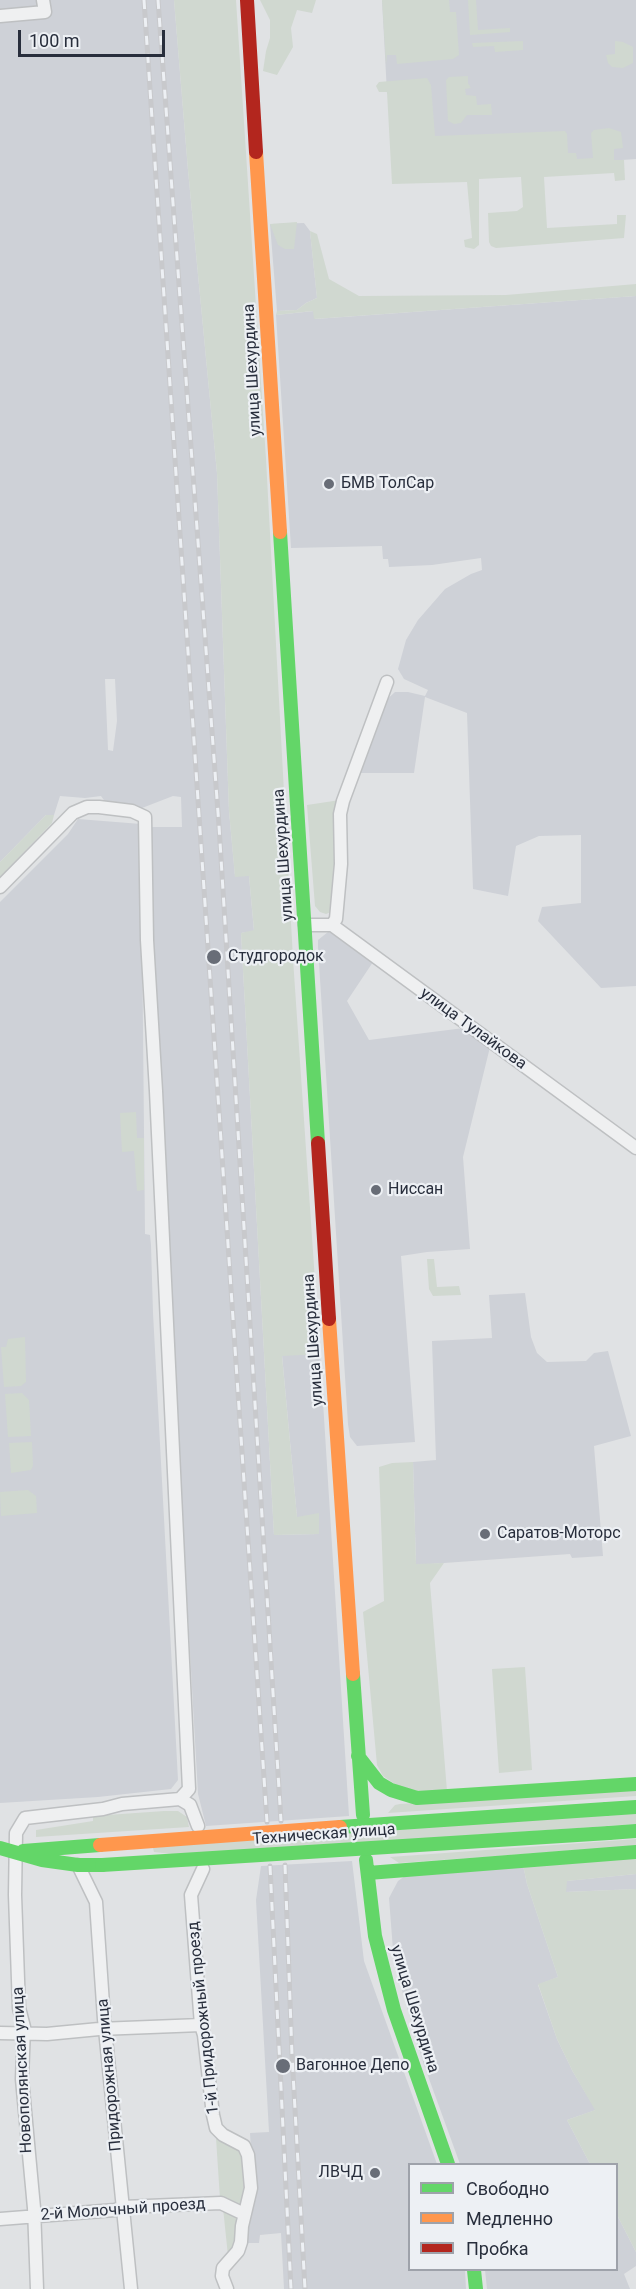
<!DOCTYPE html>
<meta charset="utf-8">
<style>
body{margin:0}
#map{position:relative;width:636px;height:2289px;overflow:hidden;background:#e0e2e4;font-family:Roboto,sans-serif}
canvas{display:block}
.legend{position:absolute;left:408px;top:2163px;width:210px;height:108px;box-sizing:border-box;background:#edf0f4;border:2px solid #9ea2aa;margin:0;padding:8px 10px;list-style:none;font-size:18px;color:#282e3c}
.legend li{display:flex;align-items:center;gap:12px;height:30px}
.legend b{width:30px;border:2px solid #9ea2aa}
.scale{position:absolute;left:18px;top:30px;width:147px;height:27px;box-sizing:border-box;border:3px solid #282e3c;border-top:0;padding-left:8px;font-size:18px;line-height:21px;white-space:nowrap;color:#282e3c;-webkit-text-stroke:4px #edf0f4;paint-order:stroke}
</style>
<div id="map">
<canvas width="636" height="2289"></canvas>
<ul class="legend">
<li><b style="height:8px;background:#63d668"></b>Свободно</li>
<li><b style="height:8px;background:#ff974d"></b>Медленно</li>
<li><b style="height:8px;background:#b3261e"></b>Пробка</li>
</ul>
<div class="scale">100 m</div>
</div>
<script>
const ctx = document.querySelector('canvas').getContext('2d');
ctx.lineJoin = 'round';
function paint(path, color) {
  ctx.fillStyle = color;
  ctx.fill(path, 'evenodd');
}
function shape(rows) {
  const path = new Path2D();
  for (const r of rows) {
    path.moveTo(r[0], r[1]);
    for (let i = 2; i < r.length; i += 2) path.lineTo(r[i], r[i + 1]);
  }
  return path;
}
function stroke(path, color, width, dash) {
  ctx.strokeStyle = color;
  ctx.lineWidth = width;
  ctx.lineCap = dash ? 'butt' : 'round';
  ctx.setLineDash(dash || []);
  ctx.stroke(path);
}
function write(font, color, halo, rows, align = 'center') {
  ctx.font = font + ' Roboto,sans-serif';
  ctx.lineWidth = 4.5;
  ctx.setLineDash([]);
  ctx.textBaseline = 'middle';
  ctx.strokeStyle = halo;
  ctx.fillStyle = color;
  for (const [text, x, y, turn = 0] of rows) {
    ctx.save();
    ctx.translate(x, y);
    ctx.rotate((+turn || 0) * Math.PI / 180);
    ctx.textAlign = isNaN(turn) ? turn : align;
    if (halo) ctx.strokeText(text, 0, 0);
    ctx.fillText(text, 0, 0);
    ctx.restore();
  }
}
paint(shape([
 [0,0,174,0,188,170,217,473,229,811,235,876,249,876,254,931,241,933,274,1535,318,1534,297,1517,282,1355,320,1354,349,1816,206,1826,198,1794,166,1225,147,827,182,827,181,797,173,796,142,808,106,803,101,796,85,798,60,796,54,815,46,815,0,862],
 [105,679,115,679,117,721,113,751,108,750],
 [382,0,636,0,636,159,551,165,434,150,387,93],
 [304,223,310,231,317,298,306,303,297,310,277,311,270,224],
 [636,296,636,986,601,988,538,921,542,907,581,903,581,835,539,836,516,846,508,896,473,889,467,713,425,697,414,773,356,773,381,705,395,692,408,692,425,696,428,690,404,679,398,669,406,640,418,620,445,589,471,574,482,570,481,558,432,565,389,567,388,559,383,559,382,546,291,548,276,315,314,311,315,319],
 [78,819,141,824,145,1234,150,1235,151,1245,153,1313,178,1780,171,1789,98,1797,0,1803,0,902,68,834],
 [328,932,334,933,373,962,347,1001,369,1040,464,1028,490,1047,463,1157,470,1249,427,1252,401,1256,415,1442,357,1446,350,1437,348,1424,318,947,318,940],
 [525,1293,531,1337,537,1353,547,1362,586,1361,594,1353,608,1351,631,1436,594,1446,603,1556,572,1558,570,1554,416,1565,413,1462,436,1460,432,1341,492,1338,489,1295],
 [352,1861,364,1961,437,2164,410,2164,410,2270,465,2270,466,2289,284,2289,281,2233,260,2235,259,2243,246,2243,245,2228,253,2186,250,2133,269,2132,256,1900,261,1866],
 [523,1865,527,1884,558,1977,538,1985,557,2039,573,2072,596,2110,567,2120,590,2164,460,2164,424,2065,394,1963,389,1898,398,1881,405,1876],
 [636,1874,636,1889,566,1892,566,1881],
 [617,2215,636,2252,636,2266,624,2274,630,2289,487,2289,485,2270,616,2270]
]), '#ced1d7');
paint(shape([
 [174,0,236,0,266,459,293,959,320,1354,282,1356,297,1517,319,1513,319,1534,274,1535,241,933,254,930,249,876,235,877,229,811,217,473,188,170],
 [260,0,316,0,312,13,297,10,291,28,293,47,277,75,263,71,266,51,270,38,270,20],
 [382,0,449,0,450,12,456,12,459,55,453,59,397,64,396,55,387,55,386,65],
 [468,0,476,0,478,30,510,28,510,32,470,35],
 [523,41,523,50,495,52,494,46,473,47,472,43],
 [615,41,623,42,633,47,633,63,623,68,612,67,608,63,606,55,615,54],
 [468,76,468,83,471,88,465,89,466,95,476,96,477,105,491,104,492,115,467,115,461,123,454,124,448,121,446,80,449,77],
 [427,78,431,85,435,136,565,131,567,134,568,153,576,153,577,159,593,158,591,133,594,130,609,128,621,132,623,148,614,149,614,160,624,160,625,180,615,181,614,173,544,177,547,228,617,224,617,215,626,215,624,238,496,248,491,246,489,242,488,213,517,211,523,207,521,177,479,179,479,245,474,249,465,247,464,240,472,238,467,182,392,184,387,92,379,92,376,86,379,82],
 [297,222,294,249,285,249,278,245,270,224],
 [310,231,317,234,329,279,359,296,506,295,636,284,636,296,314,319,313,311,276,315,277,311,297,310,306,303,317,298],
 [340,800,339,856,331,912,326,914,320,912,315,906,307,805],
 [46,815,54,815,52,823,0,877,0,862],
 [136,1112,137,1138,144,1138,144,1190,137,1191,134,1151,122,1152,120,1113],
 [427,1259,434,1259,437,1287,459,1286,461,1295,433,1296,429,1289],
 [25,1337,26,1382,21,1386,4,1387,1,1347,6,1347,8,1339],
 [22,1393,29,1400,31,1436,8,1437,5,1394],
 [32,1442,33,1466,31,1470,11,1473,9,1443],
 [413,1462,416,1564,444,1563,430,1583,447,1791,407,1792,383,1776,377,1765,363,1612,384,1601,379,1467,392,1463],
 [28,1490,36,1496,37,1513,1,1516,0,1492],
 [525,1667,532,1770,499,1773,492,1669],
 [636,1788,636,1796,388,1813,395,1805,400,1804],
 [164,1811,178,1811,187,1817,189,1827,36,1837,36,1830,93,1821,93,1816],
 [636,1813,636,1824,181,1855,154,1852,153,1848,181,1844],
 [636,1839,636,1846,399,1863,390,1857],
 [636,1857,636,1874,567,1881,566,1892,636,1889,636,2252,617,2215,616,2164,590,2164,567,2120,595,2110,573,2072,557,2039,538,1984,558,1977,527,1884,523,1865],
 [216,2138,239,2147,245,2155,247,2185,238,2244,228,2256,223,2208,220,2199]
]), '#d0d8d0');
const street = shape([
 [0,16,45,12,43,0],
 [0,887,73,813,87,807,99,807,132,811,145,817,147,940,156,1091,189,1789,180,1799,122,1804,103,1809,25,1818,16,1833,15,1895,19,2008,24,2027,22,2079,34,2208,37,2289],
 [305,925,332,925,636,1148],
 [332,925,336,919,341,864,340,814,343,801,387,682],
 [180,1799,190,1805,198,1826],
 [78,1865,96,1902,104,2019,131,2289],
 [203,1869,191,1895,201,2025,204,2035,213,2115,216,2128,223,2135,244,2146,248,2155,251,2188,242,2226,241,2242,238,2251,223,2268,222,2276,227,2289],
 [0,2033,47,2034,99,2029,201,2025],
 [0,2219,115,2210,123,2207,221,2203,244,2214]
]);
stroke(street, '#bec0c2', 15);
stroke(street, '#eff0f1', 12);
stroke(shape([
 [280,532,318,1143],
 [353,1674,363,1815],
 [358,1756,379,1783,391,1790,417,1798,636,1784],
 [606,1809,636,1807],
 [609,1833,636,1831],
 [0,1848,42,1860,78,1865,102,1865],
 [23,1851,100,1845],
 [366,1860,375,1936,394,2010,448,2164],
 [368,1873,636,1852],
 [474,2270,476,2289]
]), '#63d668', 14);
stroke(shape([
 [256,152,280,532],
 [329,1319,353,1674]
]), '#ff974d', 14);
stroke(shape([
 [247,0,256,152],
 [318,1143,329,1319]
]), '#b3261e', 14);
const rail = shape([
 [144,0,267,1822],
 [158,0,219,826,281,1821],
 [285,1865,292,2055,305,2289],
 [270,1866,291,2289]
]);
stroke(rail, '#c8c9cc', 5);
stroke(rail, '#edf0f4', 3, [9]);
stroke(shape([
 [340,1827,606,1809],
 [102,1865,609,1833]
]), '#63d668', 14);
stroke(shape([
 [100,1845,340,1827]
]), '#ff974d', 14);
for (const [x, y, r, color] of [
 [329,484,6,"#686d77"],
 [214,957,8,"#686d77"],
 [376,1190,6,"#686d77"],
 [485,1534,6,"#686d77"],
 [283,2066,8,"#686d77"],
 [375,2173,6,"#686d77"]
]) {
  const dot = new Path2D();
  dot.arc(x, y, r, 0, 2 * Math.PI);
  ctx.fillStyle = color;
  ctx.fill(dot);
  stroke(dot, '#edf0f4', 2);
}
write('16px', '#282e3c', '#edf0f4', [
 ["улица Шехурдина",253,370,-93],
 ["улица Шехурдина",284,855,-94],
 ["улица Тулайкова",473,1029,36],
 ["улица Шехурдина",314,1340,-94],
 ["Техническая улица",324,1835,-4],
 ["улица Шехурдина",414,2009,73],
 ["1-й Придорожный проезд",204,2018,-96],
 ["Новополянская улица",23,2070,-93],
 ["Придорожная улица",110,2075,-95],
 ["2-й Молочный проезд",123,2210,-4]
]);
write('16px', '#282e3c', '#edf0f4', [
 ["БМВ ТолСар",341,484],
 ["Студгородок",228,957],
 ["Ниссан",388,1190],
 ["Саратов-Моторс",497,1534],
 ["Вагонное Депо",296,2066],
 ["ЛВЧД",363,2173,"right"]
], 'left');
</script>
